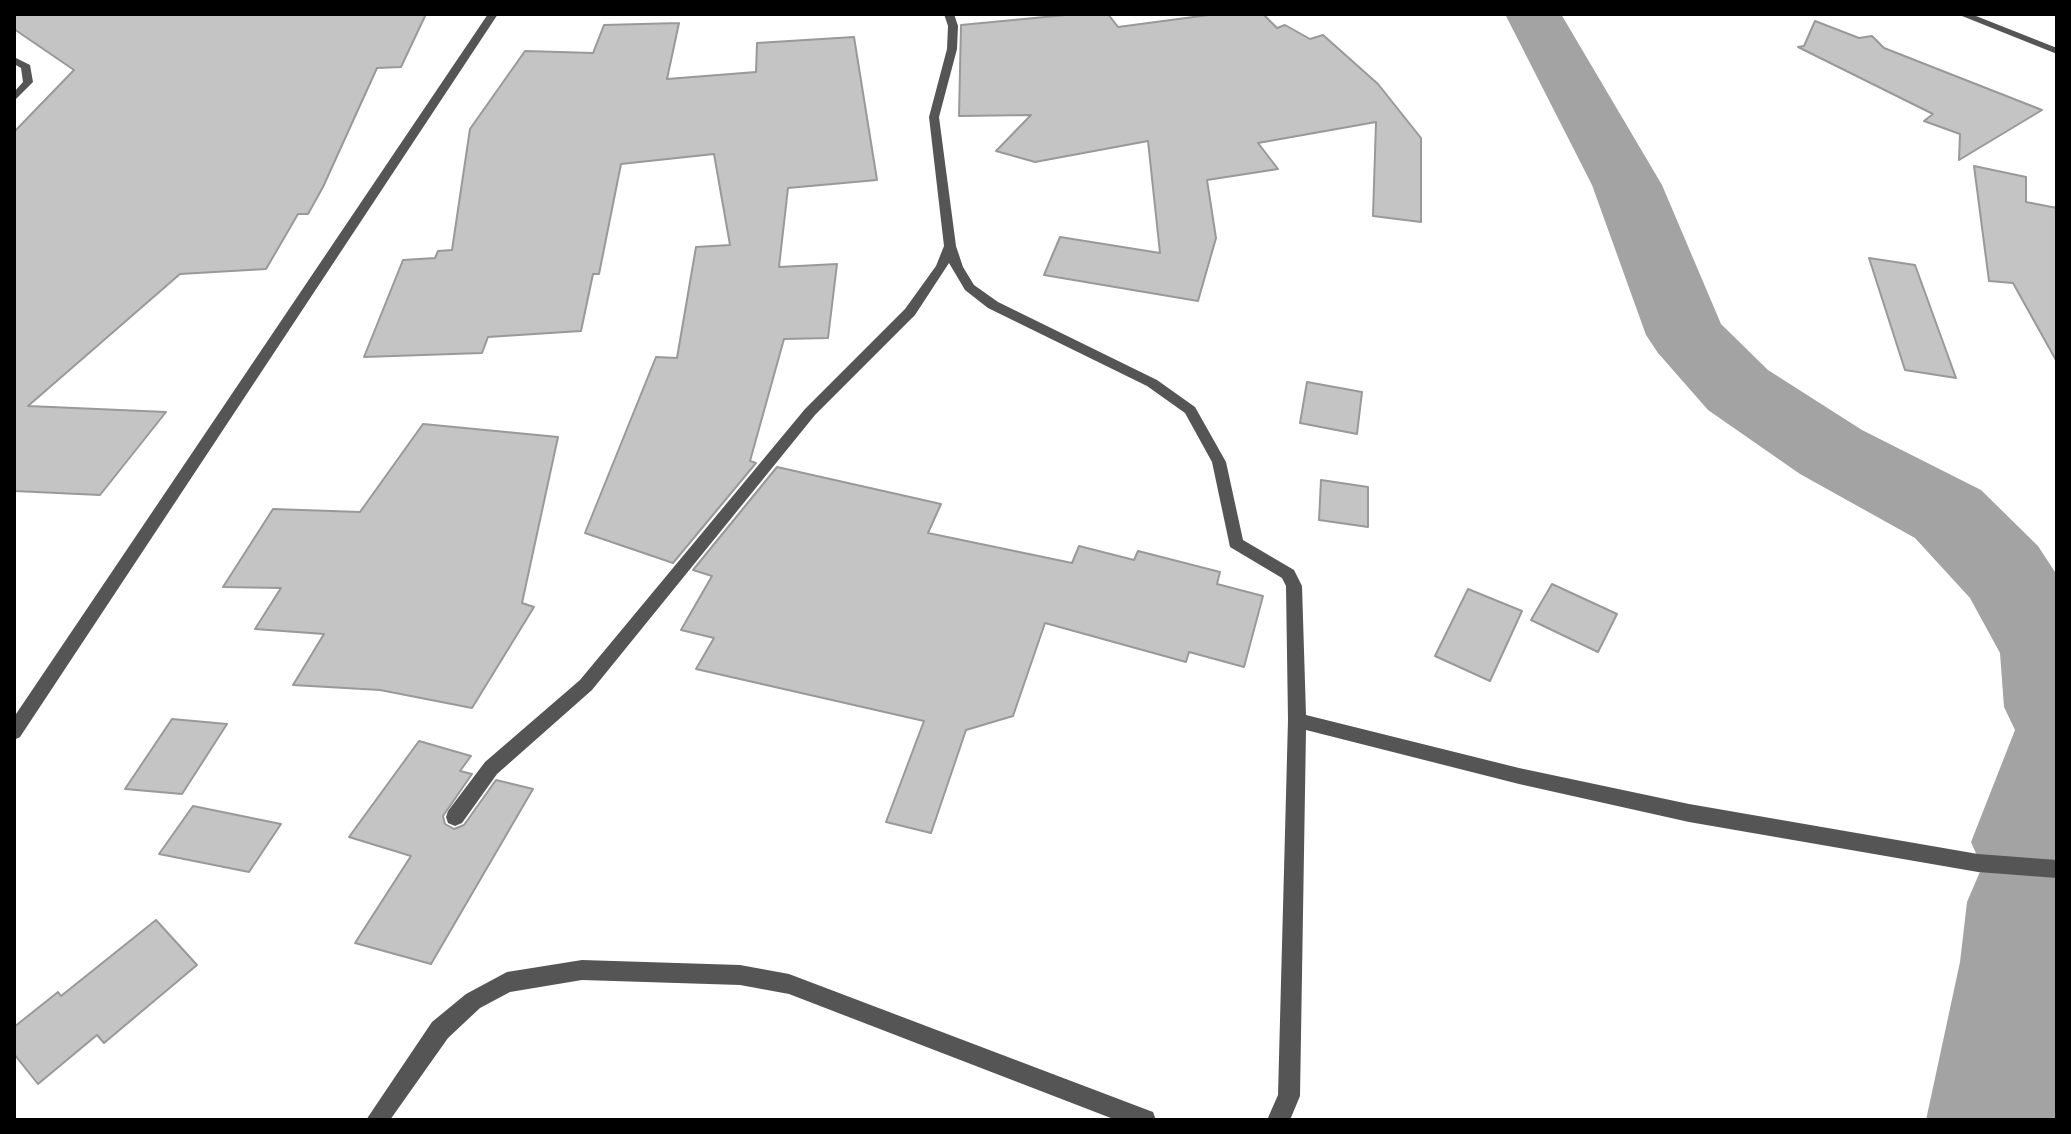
<!DOCTYPE html>
<style>
body{margin:0}
#map{position:relative;width:2071px;height:1134px;overflow:hidden;background:#fff;font-family:"IBM Plex Sans",sans-serif}
canvas{display:block}
.frame{position:absolute;inset:0;border:16px solid #000;pointer-events:none}
</style>
<div id="map">
<canvas width="2071" height="1134"></canvas>
<div class="frame"></div>
</div>
<script>
const ctx = document.querySelector('canvas').getContext('2d');
ctx.lineJoin = 'round';
function shape(rows) {
  const path = new Path2D();
  for (const r of rows) {
    path.moveTo(r[0], r[1]);
    for (let i = 2; i < r.length; i += 2) path.lineTo(r[i], r[i + 1]);
  }
  return path;
}
function paint(path, color) {
  ctx.fillStyle = color;
  ctx.fill(path, 'evenodd');
}
function stroke(path, color, width, dash) {
  ctx.strokeStyle = color;
  ctx.lineWidth = width;
  ctx.lineCap = dash ? 'butt' : 'round';
  ctx.setLineDash(dash || []);
  ctx.stroke(path);
}
paint(shape([
 [1505,14,1561,14,1662,185,1721,324,1768,370,1862,430,1981,490,2038,546,2057,575,2057,1120,1926,1120,1960,962,1967,902,1982,867,1971,842,2015,730,2004,707,2000,653,1970,598,1915,538,1800,474,1708,410,1658,353,1646,335,1592,185,1505,14]
]), '#a3a3a3');
const building = shape([
 [14,14,426,14,401,67,377,68,323,187,308,214,298,214,266,269,180,274,28,406,166,412,100,495,14,491,14,132,74,70,14,29,14,14],
 [1076,14,1108,14,1118,27,1216,14,1263,14,1277,28,1285,25,1310,39,1323,35,1378,84,1421,138,1421,222,1373,216,1376,122,1258,143,1278,169,1207,180,1216,238,1198,301,1044,275,1060,237,1160,253,1148,141,1035,162,996,151,1031,115,959,116,961,25,1076,14],
 [1815,21,1859,38,1872,36,1884,48,2042,110,1959,160,1960,134,1924,121,1933,114,1798,47,1804,46,1815,21],
 [679,23,667,79,756,72,757,43,854,37,877,180,788,188,779,267,837,264,828,338,784,339,750,461,756,463,673,563,585,533,656,357,677,358,696,247,730,245,714,154,621,164,599,274,593,274,581,331,488,337,482,353,364,357,403,260,435,258,438,251,452,250,470,129,525,51,593,53,604,25,679,23],
 [1974,166,2026,177,2026,202,2057,208,2057,362,2013,283,1989,281,1974,166],
 [1869,258,1915,265,1956,378,1905,370,1869,258],
 [1307,382,1362,392,1357,434,1300,423,1307,382],
 [423,424,558,437,522,603,534,607,472,708,380,690,293,685,324,634,255,629,281,588,223,587,273,509,360,512,423,424],
 [777,467,941,504,928,533,1072,563,1079,546,1134,560,1138,551,1220,572,1217,584,1263,596,1244,667,1189,652,1186,662,1045,623,1013,716,966,730,931,833,886,822,924,721,696,669,714,638,681,630,712,576,693,570,777,467],
 [1321,480,1368,487,1368,527,1319,520,1321,480],
 [1552,584,1617,614,1598,652,1531,620,1552,584],
 [1468,589,1522,611,1490,681,1435,656,1468,589],
 [172,719,227,724,182,794,125,789,172,719],
 [419,741,471,756,460,771,472,774,443,816,445,824,454,829,464,825,496,780,533,789,431,964,355,943,411,856,349,837,419,741],
 [193,806,281,824,249,872,159,854,193,806],
 [156,920,197,965,104,1043,97,1035,38,1084,14,1054,14,1027,58,992,61,996,156,920]
]);
paint(building, '#c4c4c4');
stroke(building, '#999', 2);
paint(shape([
 [488,14,498,14,20,737,14,740,14,717,488,14],
 [944,14,954,14,958,26,957,49,939,117,956,246,963,267,974,285,998,302,1157,380,1195,407,1226,462,1243,540,1294,570,1302,586,1306,715,1519,768,1689,804,1978,854,2057,860,2057,878,1978,872,1689,822,1519,784,1306,730,1300,1096,1290,1120,1267,1120,1278,1095,1288,720,1286,586,1282,578,1230,547,1212,462,1185,413,1147,386,988,308,965,290,949,263,915,315,815,415,592,690,497,774,462,823,455,826,448,823,446,817,448,811,485,762,580,680,805,409,905,309,936,266,944,246,929,117,947,49,948,26,944,14],
 [1957,14,1971,14,2057,48,2057,54,1957,14],
 [14,57,30,65,33,82,14,101,14,92,23,82,21,68,14,64,14,57],
 [582,960,740,965,789,974,1145,1109,1153,1112,1156,1120,1116,1120,789,994,740,985,582,980,510,992,480,1008,448,1038,390,1120,366,1120,432,1022,466,994,507,972,582,960]
]), '#555');
</script>
